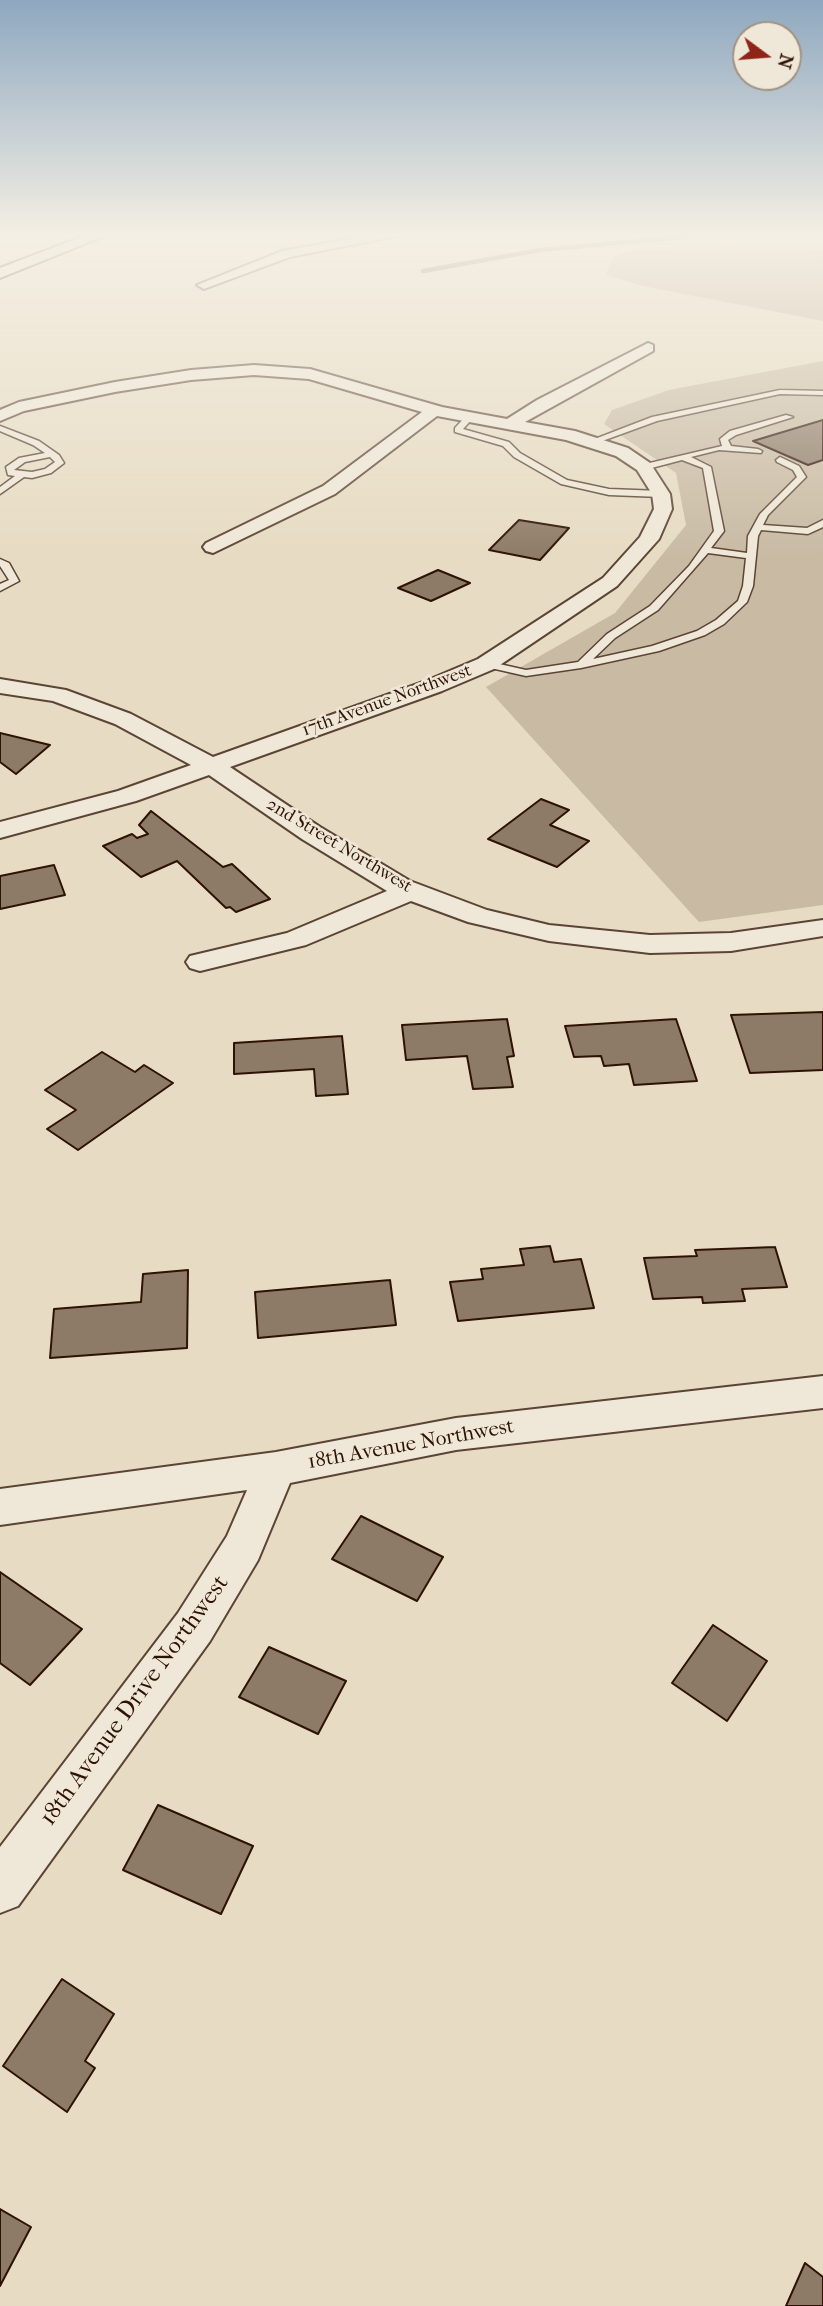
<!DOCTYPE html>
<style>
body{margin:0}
#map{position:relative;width:823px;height:2306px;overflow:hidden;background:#e7dcc3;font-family:"IM FELL French Canon",serif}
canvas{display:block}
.north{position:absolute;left:732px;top:21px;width:70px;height:70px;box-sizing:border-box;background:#efe8d8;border:2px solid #a29283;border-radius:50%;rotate:106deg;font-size:19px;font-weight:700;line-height:28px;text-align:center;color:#2e1204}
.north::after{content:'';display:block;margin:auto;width:24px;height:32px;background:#8f2418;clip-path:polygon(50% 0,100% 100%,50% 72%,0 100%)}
</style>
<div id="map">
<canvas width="823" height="2306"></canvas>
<div class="north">N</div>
</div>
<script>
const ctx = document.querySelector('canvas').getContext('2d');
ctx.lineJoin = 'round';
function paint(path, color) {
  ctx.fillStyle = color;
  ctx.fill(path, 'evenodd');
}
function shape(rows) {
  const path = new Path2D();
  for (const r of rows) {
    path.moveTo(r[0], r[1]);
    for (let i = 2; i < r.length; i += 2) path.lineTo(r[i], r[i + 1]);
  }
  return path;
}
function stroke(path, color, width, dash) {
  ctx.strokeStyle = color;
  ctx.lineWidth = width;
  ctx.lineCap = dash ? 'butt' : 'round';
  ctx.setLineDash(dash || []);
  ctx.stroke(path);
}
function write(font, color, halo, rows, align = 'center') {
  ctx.font = font + ' "IM FELL French Canon",serif';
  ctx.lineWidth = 5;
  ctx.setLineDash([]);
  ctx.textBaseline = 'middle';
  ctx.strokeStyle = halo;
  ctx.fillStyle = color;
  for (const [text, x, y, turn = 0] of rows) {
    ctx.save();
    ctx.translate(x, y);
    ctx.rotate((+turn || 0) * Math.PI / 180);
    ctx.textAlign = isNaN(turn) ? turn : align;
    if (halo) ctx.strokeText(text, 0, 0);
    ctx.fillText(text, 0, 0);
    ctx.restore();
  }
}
paint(shape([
 [763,247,823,250,823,321,643,286,606,275,613,257,635,250],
 [823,361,823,905,699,922,486,687,615,613,686,525,676,473,604,424,612,410,669,390]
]), '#c8baa3');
stroke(shape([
 [423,271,540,250,702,235]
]), '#776250', 4.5);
const building = shape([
 [823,420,823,460,808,465,753,441,823,420],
 [519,520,569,528,540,560,489,550,519,520],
 [438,570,470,583,431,601,398,588,438,570],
 [0,733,50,745,16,774,0,762,0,733],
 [541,799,569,810,550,825,589,841,557,867,488,839,541,799],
 [151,811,223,867,232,864,270,899,236,912,230,907,226,908,177,861,141,877,103,846,132,834,137,838,148,834,139,825,151,811],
 [54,865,65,895,0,909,0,876,54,865],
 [823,1012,823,1070,750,1073,731,1015,823,1012],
 [507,1019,514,1056,507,1057,513,1087,473,1089,467,1056,406,1060,402,1025,507,1019],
 [676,1019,697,1081,634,1085,629,1064,604,1066,601,1056,574,1057,565,1026,676,1019],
 [342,1036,348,1094,316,1096,314,1069,234,1074,234,1043,342,1036],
 [102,1052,135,1072,144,1065,173,1083,78,1150,47,1129,76,1110,45,1090,102,1052],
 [550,1246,554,1262,581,1259,594,1308,458,1321,450,1282,483,1279,481,1269,524,1265,520,1249,550,1246],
 [775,1247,787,1287,742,1289,745,1301,703,1303,702,1297,653,1299,644,1258,697,1256,695,1250,775,1247],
 [188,1270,187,1348,50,1358,54,1309,141,1302,143,1274,188,1270],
 [390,1280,396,1325,258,1338,255,1292,390,1280],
 [361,1516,443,1557,417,1601,332,1559,361,1516],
 [0,1572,82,1629,30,1685,0,1663,0,1572],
 [713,1625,767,1661,727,1721,672,1683,713,1625],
 [269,1647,346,1681,318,1734,239,1697,269,1647],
 [158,1805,253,1846,221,1914,123,1870,158,1805],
 [62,1979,114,2014,85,2061,95,2068,67,2112,3,2066,62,1979],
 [0,2209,31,2227,0,2286,0,2209],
 [805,2263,823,2277,823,2306,786,2306,805,2263]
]);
paint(building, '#8e7b67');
stroke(building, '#2e1204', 2);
const service = shape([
 [780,390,823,391,823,395,780,394,657,421,594,444,587,442,652,417,780,390],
 [786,415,793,417,736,435,728,440,731,446,758,449,762,451,761,453,719,450,691,457,711,467,724,531,711,548,747,553,748,536,760,514,797,477,793,470,777,462,776,460,780,457,799,466,806,477,768,515,763,525,807,528,823,520,823,527,808,534,761,530,758,536,753,586,747,602,724,624,705,635,659,651,581,668,526,676,482,666,482,662,486,661,526,670,578,662,607,634,650,606,689,566,714,531,703,468,682,460,644,470,640,467,641,465,722,446,720,439,730,431,786,415],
 [708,553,746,558,743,586,738,601,716,620,697,631,652,646,593,659,615,638,658,610,708,553],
 [466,416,473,418,463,429,509,442,520,453,567,480,609,489,661,491,665,494,661,497,609,495,561,484,514,457,503,446,455,432,455,428,466,416],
 [0,426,39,441,59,455,64,463,51,473,32,478,24,477,0,494,0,487,15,476,8,475,6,467,19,458,45,453,33,445,0,431,0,426],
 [50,457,55,462,45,469,32,472,14,470,25,462,50,457],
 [0,559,9,563,19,581,0,591,0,584,9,580,0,566,0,559]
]);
const minor = shape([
 [372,235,401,235,290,257,204,289,197,285,282,251,372,235],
 [648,343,653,345,653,351,525,422,575,431,628,448,650,463,670,494,672,509,659,539,617,586,494,669,442,691,230,767,320,827,410,881,487,910,549,925,650,935,731,933,823,920,823,936,731,951,650,953,549,941,468,922,411,901,306,945,200,971,190,968,186,962,190,956,287,933,387,891,302,839,209,775,136,801,0,838,0,822,118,791,191,765,115,724,53,701,0,693,0,679,66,690,131,714,213,757,426,681,478,659,603,578,640,537,654,509,652,494,637,470,616,456,566,440,437,416,335,494,213,553,206,551,203,547,206,543,323,486,422,412,309,379,254,375,191,380,115,392,24,411,0,421,0,410,19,402,115,382,191,370,254,365,310,369,442,407,507,419,537,400,648,343],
 [823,1376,823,1408,456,1450,290,1483,258,1560,210,1641,18,1906,0,1913,0,1847,178,1613,227,1536,247,1490,0,1525,0,1489,276,1452,456,1418,823,1376]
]);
const secondary = shape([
 [86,235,107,235,0,278,0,268,86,235]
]);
stroke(service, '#5c4434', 3);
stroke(minor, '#5c4434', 4);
stroke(secondary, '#2e1204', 4);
paint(service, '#efe8d8');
paint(minor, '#efe8d8');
paint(secondary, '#efe8d8');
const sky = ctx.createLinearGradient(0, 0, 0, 558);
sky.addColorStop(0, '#8ea8bf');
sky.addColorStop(0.42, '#f4efe4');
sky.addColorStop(1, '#f4efe400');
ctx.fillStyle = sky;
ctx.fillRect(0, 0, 823, 558);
write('18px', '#2e1204', '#efe8d8', [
 ["17th Avenue Northwest",387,701,-20],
 ["2nd Street Northwest",339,846,31]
]);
write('21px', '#2e1204', '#efe8d8', [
 ["18th Avenue Northwest",411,1445,-10]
]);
write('24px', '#2e1204', '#efe8d8', [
 ["18th Avenue Drive Northwest",135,1701,-54]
]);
</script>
